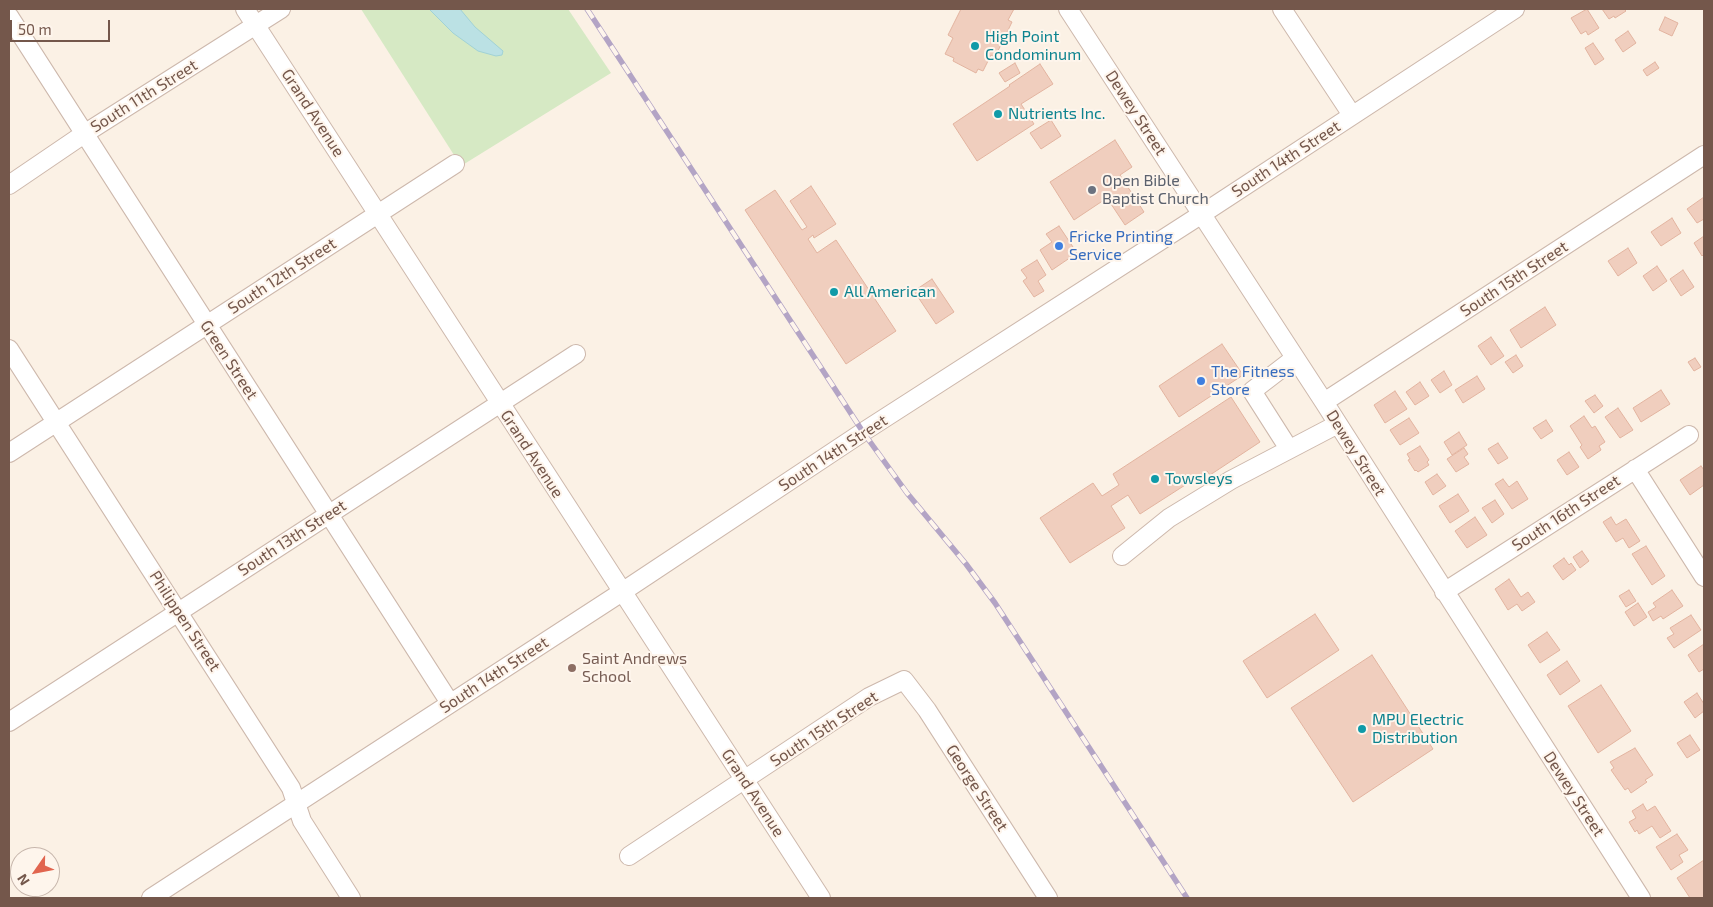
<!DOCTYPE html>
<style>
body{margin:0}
#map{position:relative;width:1713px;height:907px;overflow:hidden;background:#fbf1e5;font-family:"Exo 2",sans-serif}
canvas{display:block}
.frame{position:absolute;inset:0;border:10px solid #74574b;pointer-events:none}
.north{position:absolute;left:10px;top:847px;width:50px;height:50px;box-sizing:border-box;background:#fef5ec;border:1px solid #c7b6ac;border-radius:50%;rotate:237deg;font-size:14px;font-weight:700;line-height:20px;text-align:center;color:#74574b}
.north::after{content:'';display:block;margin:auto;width:18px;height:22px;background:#e1654f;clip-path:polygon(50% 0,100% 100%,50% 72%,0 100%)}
.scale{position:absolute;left:10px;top:20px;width:100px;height:22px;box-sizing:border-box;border:2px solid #74574b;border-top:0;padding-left:6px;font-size:15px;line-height:18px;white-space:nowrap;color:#74574b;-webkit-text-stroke:4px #fef5ec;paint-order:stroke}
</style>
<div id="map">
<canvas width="1713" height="907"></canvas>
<div class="frame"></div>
<div class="north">N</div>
<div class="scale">50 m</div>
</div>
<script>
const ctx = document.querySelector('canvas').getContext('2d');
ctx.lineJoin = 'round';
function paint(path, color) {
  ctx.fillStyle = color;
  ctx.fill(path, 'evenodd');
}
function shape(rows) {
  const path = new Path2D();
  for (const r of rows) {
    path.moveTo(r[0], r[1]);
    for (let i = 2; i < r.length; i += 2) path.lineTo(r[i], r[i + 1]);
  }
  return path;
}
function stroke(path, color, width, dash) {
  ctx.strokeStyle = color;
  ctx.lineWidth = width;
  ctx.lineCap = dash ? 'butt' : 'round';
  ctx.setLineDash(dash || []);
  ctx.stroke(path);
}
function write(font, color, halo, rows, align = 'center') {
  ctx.font = font + ' "Exo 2",sans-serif';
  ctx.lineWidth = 4;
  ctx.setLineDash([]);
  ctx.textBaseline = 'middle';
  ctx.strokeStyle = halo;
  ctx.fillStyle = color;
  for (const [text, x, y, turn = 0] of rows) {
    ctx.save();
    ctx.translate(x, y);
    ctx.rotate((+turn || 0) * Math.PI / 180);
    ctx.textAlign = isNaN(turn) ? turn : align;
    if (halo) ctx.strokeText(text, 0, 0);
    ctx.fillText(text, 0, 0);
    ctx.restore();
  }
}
paint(shape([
 [361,9,568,9,611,73,461,166]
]), '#d6e9c4');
const water = shape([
 [429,9,460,9,475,27,503,51,502,55,496,56,478,51,453,33,429,9]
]);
paint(water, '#bbe1e4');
stroke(water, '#a1d2d6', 1);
const building = shape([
 [961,9,1014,9,1008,20,1012,22,995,57,991,55,983,71,978,69,976,73,953,61,954,58,945,54,953,38,948,35,961,9],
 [1587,9,1599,28,1588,35,1586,31,1581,34,1571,18,1587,9],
 [1602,9,1624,9,1626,11,1615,18,1614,16,1609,19,1602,9],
 [1665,17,1678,23,1672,36,1659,30,1665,17],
 [1628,31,1636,43,1623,52,1615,40,1628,31],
 [1593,43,1604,59,1595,65,1585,48,1593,43],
 [1655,62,1659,68,1647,76,1643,70,1655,62],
 [1015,63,1020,73,1005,82,999,73,1015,63],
 [1040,64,1053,84,1021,104,1034,124,977,161,953,124,1010,86,1009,85,1040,64],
 [1051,120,1061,136,1041,149,1030,133,1051,120],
 [1115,140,1132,167,1120,175,1144,212,1125,225,1107,198,1074,220,1050,182,1115,140],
 [811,186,836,224,814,238,813,235,808,239,817,253,836,240,896,331,846,364,745,210,775,190,802,230,807,227,790,201,811,186],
 [1704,197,1704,219,1697,223,1687,209,1704,197],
 [1672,218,1681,233,1661,246,1651,232,1672,218],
 [1059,226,1077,253,1052,270,1040,250,1052,242,1046,234,1059,226],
 [1704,236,1704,254,1702,256,1694,243,1704,236],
 [1628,248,1637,263,1618,276,1608,261,1628,248],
 [1037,260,1046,275,1038,281,1044,291,1034,297,1023,281,1027,278,1021,270,1037,260],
 [1657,266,1667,281,1653,291,1643,276,1657,266],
 [1683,270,1694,287,1681,296,1670,279,1683,270],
 [932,279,954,312,936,324,914,291,932,279],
 [1545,307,1556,325,1521,348,1510,330,1545,307],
 [1491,337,1504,356,1491,365,1478,346,1491,337],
 [1222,344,1243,375,1179,417,1159,386,1222,344],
 [1516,355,1523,366,1513,373,1505,362,1516,355],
 [1695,358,1701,367,1694,371,1688,362,1695,358],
 [1444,371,1452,385,1440,393,1431,380,1444,371],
 [1477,376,1485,389,1463,403,1455,390,1477,376],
 [1420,382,1429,396,1415,405,1406,392,1420,382],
 [1661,390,1670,404,1641,422,1633,408,1661,390],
 [1395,391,1407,409,1385,423,1374,405,1395,391],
 [1595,395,1603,406,1594,413,1585,401,1595,395],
 [1231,397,1260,442,1210,475,1207,471,1140,514,1128,495,1111,506,1125,528,1070,563,1040,518,1093,483,1102,496,1119,485,1113,474,1231,397],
 [1618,408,1633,430,1620,438,1605,417,1618,408],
 [1584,416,1592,428,1595,426,1605,442,1599,446,1601,450,1588,459,1580,447,1582,445,1570,426,1584,416],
 [1409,418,1419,433,1400,445,1390,430,1409,418],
 [1546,420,1553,431,1541,439,1533,428,1546,420],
 [1459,432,1467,445,1452,455,1444,442,1459,432],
 [1498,443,1508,458,1498,464,1488,449,1498,443],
 [1420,446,1429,460,1427,462,1429,465,1418,472,1416,470,1415,471,1408,460,1410,459,1407,454,1420,446],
 [1464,448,1468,454,1464,457,1469,464,1456,472,1447,459,1464,448],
 [1569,452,1579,467,1567,475,1557,460,1569,452],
 [1701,466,1704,470,1704,485,1690,495,1680,480,1701,466],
 [1437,474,1446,486,1433,495,1425,482,1437,474],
 [1503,479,1509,487,1517,481,1528,499,1512,509,1495,484,1503,479],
 [1458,494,1469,511,1450,523,1439,506,1458,494],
 [1495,500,1504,514,1492,523,1482,508,1495,500],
 [1475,517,1487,535,1467,548,1455,531,1475,517],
 [1611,517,1616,525,1626,519,1640,541,1629,548,1623,538,1616,542,1603,522,1611,517],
 [1646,546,1665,576,1652,585,1632,554,1646,546],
 [1582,551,1589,561,1580,568,1573,557,1582,551],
 [1564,558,1569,565,1571,563,1576,570,1563,580,1553,566,1564,558],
 [1509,579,1521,597,1528,592,1535,602,1522,611,1517,604,1508,610,1495,589,1509,579],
 [1629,590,1636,601,1626,607,1619,596,1629,590],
 [1672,590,1683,606,1663,619,1661,616,1653,621,1648,612,1656,607,1653,603,1672,590],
 [1638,603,1647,617,1634,626,1625,612,1638,603],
 [1315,614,1339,650,1267,698,1243,661,1315,614],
 [1691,615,1701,630,1674,648,1667,638,1674,634,1670,628,1691,615],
 [1547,632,1560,650,1540,663,1528,645,1547,632],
 [1704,644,1704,669,1699,672,1688,655,1704,644],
 [1372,655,1433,749,1353,802,1291,708,1372,655],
 [1567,661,1580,681,1560,695,1547,675,1567,661],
 [1601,685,1631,731,1598,753,1568,706,1601,685],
 [1697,693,1704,704,1704,711,1695,718,1684,702,1697,693],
 [1690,735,1700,750,1687,758,1677,743,1690,735],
 [1635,748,1653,775,1645,780,1647,782,1631,793,1628,788,1625,790,1611,770,1614,768,1610,762,1635,748],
 [1643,804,1647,811,1655,806,1671,831,1660,838,1652,826,1639,834,1637,830,1635,832,1629,822,1636,818,1632,811,1643,804],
 [1677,834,1688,850,1679,855,1683,862,1671,870,1656,847,1677,834],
 [1704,860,1704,898,1690,898,1677,878,1704,860]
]);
paint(building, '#f0cebe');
stroke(building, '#e2b39f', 1);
const minor = shape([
 [245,9,821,898],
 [1068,9,1324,402,1641,898],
 [1282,9,1352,115],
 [9,16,450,703],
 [9,185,84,134,281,9],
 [9,349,291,788,302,821,351,898],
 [1324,402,1704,155],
 [1289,449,1252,391,1295,358],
 [9,453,455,164],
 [1635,469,1704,577],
 [1122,556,1169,518,1231,480,1338,424],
 [1444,592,1689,435],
 [9,722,576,354],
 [629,856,869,697,904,680,927,710,1048,898],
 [151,898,622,592,863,432,1202,214,1515,9]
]);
stroke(minor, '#cdb8ac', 20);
stroke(minor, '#fff', 18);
const rail = shape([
 [587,9,863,432,907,493,966,564,995,603,1187,898]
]);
stroke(rail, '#b3a4c5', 5.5);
stroke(rail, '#fef5ec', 4, [11]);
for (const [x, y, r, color] of [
 [975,46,5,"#0f9aa8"],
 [998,114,5,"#0f9aa8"],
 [1092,190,5,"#6b7280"],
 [1059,246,5,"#3f7fe0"],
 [834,292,5,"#0f9aa8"],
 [1201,381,5,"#3f7fe0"],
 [1155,479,5,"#0f9aa8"],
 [572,668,5,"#8d6e63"],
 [1362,729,5,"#0f9aa8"]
]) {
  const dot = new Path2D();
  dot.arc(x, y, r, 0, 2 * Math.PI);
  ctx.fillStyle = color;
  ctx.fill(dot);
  stroke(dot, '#fef5ec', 2);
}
write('16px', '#0d838f', '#fef5ec', [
 ["High Point",985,37],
 ["Condominum",985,55],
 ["Nutrients Inc.",1008,114],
 ["All American",844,292],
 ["Towsleys",1165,479],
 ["MPU Electric",1372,720],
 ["Distribution",1372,738]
], 'left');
write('16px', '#74574b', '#fef5ec', [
 ["South 11th Street",144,96,-32],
 ["Grand Avenue",313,113,57],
 ["Dewey Street",1136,113,57],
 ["South 14th Street",1286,159,-33],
 ["South 12th Street",282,276,-33],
 ["South 15th Street",1514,279,-33],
 ["Green Street",229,360,57],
 ["South 14th Street",833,453,-33],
 ["Dewey Street",1356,453,58],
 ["Grand Avenue",532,454,57],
 ["South 16th Street",1566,513,-33],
 ["South 13th Street",292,538,-33],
 ["Philippen Street",185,621,57],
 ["South 14th Street",494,675,-33],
 ["South 15th Street",824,729,-33],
 ["George Street",977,788,57],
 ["Grand Avenue",753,793,57],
 ["Dewey Street",1574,794,57]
]);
write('16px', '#5b616d', '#fef5ec', [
 ["Open Bible",1102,181],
 ["Baptist Church",1102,199]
], 'left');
write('16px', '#366cbe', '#fef5ec', [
 ["Fricke Printing",1069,237],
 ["Service",1069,255],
 ["The Fitness",1211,372],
 ["Store",1211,390]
], 'left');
write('16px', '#785e54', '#fef5ec', [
 ["Saint Andrews",582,659],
 ["School",582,677]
], 'left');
</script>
